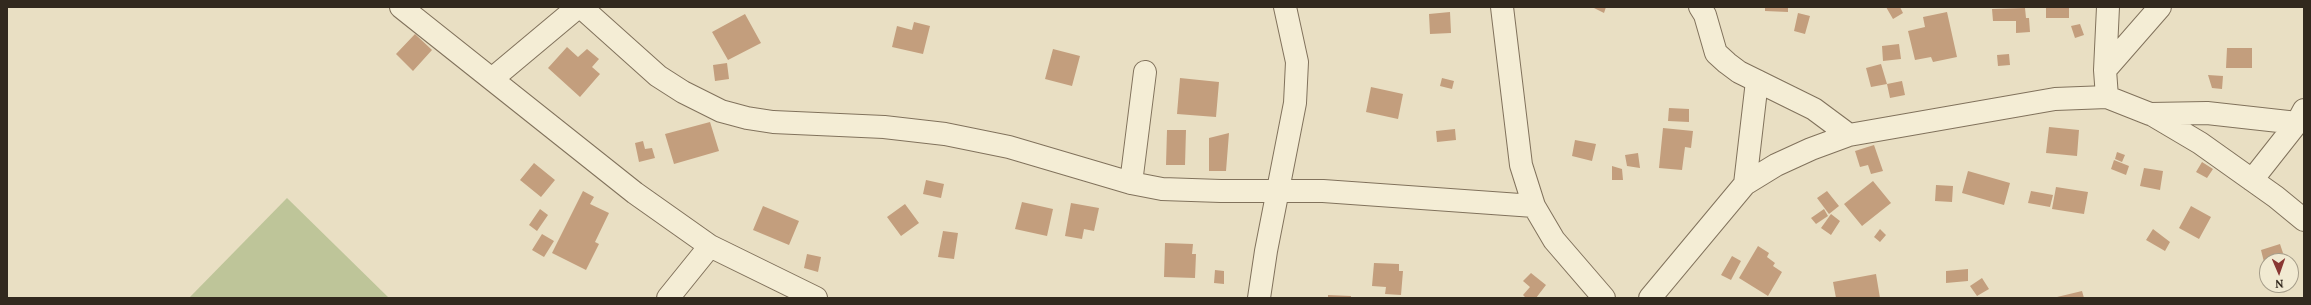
<!DOCTYPE html>
<style>
body{margin:0}
#map{position:relative;width:2311px;height:305px;overflow:hidden;background:#e9dfc3;font-family:Lora,serif}
canvas{display:block}
.frame{position:absolute;inset:0;border:8px solid #32291e;pointer-events:none}
.north{position:absolute;left:2259px;top:253px;width:40px;height:40px;box-sizing:border-box;background:#f1ead2;border:1px solid #a59d8a;border-radius:50%;rotate:178deg;font-size:11px;font-weight:700;line-height:16px;text-align:center;color:#32291e}
.north::after{content:'';display:block;margin:auto;width:14px;height:18px;background:#893733;clip-path:polygon(50% 0,100% 100%,50% 72%,0 100%)}
</style>
<div id="map">
<canvas width="2311" height="305"></canvas>
<div class="frame"></div>
<div class="north">N</div>
</div>
<script>
const ctx = document.querySelector('canvas').getContext('2d');
ctx.lineJoin = 'round';
function paint(path, color) {
  ctx.fillStyle = color;
  ctx.fill(path, 'evenodd');
}
function shape(rows) {
  const path = new Path2D();
  for (const r of rows) {
    path.moveTo(r[0], r[1]);
    for (let i = 2; i < r.length; i += 2) path.lineTo(r[i], r[i + 1]);
  }
  return path;
}
function stroke(path, color, width, dash) {
  ctx.strokeStyle = color;
  ctx.lineWidth = width;
  ctx.lineCap = dash ? 'butt' : 'round';
  ctx.setLineDash(dash || []);
  ctx.stroke(path);
}
paint(shape([
 [287,198,389,298,189,298]
]), '#bec599');
paint(shape([
 [1592,7,1606,7,1604,13],
 [1765,7,1788,7,1788,12,1765,11],
 [1886,7,1900,7,1903,13,1893,19],
 [2046,7,2069,7,2069,18,2046,18],
 [2025,8,2026,18,2029,18,2030,32,2016,33,2016,21,1993,21,1992,9],
 [1450,12,1451,33,1430,34,1429,14],
 [1947,12,1957,57,1933,62,1931,57,1915,60,1908,31,1925,27,1923,17],
 [1798,13,1810,16,1805,34,1794,31],
 [745,14,761,43,728,60,712,32],
 [914,22,930,26,923,54,892,47,897,26,912,30],
 [2080,24,2084,35,2075,38,2071,26],
 [415,34,432,50,413,71,396,54],
 [1899,44,1901,59,1883,61,1882,46],
 [567,47,578,57,587,49,599,59,592,67,600,74,580,97,548,68],
 [2227,48,2252,48,2252,68,2226,68],
 [1053,49,1080,56,1072,86,1045,79],
 [2009,54,2010,65,1998,66,1997,55],
 [727,63,729,79,715,81,713,65],
 [1881,64,1887,84,1871,87,1866,68],
 [2208,75,2223,76,2222,89,2212,88],
 [1180,78,1219,82,1216,117,1177,114],
 [1442,78,1454,81,1452,89,1440,86],
 [1902,81,1905,95,1890,98,1887,84],
 [1371,87,1403,94,1398,119,1366,112],
 [1669,108,1689,109,1689,122,1668,121],
 [710,122,719,151,674,164,665,134],
 [2049,127,2079,130,2077,156,2046,153],
 [1663,128,1693,131,1691,148,1685,147,1682,170,1659,168],
 [1455,129,1456,140,1437,142,1436,131],
 [1167,130,1186,130,1185,165,1166,165],
 [1229,133,1226,171,1209,171,1209,138],
 [1575,140,1596,144,1592,161,1572,156],
 [643,141,645,149,652,148,655,158,639,162,635,143],
 [1874,145,1883,171,1871,174,1868,165,1860,167,1855,151],
 [2117,152,2125,155,2122,162,2115,159],
 [1638,153,1640,168,1627,166,1625,155],
 [2114,160,2129,166,2126,175,2111,169],
 [2202,162,2213,169,2207,178,2196,172],
 [534,163,555,180,541,197,520,180],
 [1612,166,1622,169,1623,180,1612,180],
 [2144,168,2163,171,2160,190,2140,186],
 [1968,171,2010,183,2004,205,1962,193],
 [926,180,944,184,941,198,923,194],
 [1873,181,1891,203,1862,226,1844,204],
 [1936,185,1953,186,1952,202,1935,201],
 [2056,187,2088,192,2084,214,2052,209],
 [583,191,594,197,590,204,609,213,595,242,599,244,586,270,552,253],
 [1827,191,1839,206,1829,214,1817,198],
 [2031,191,2053,195,2050,207,2028,203],
 [1022,202,1053,209,1047,236,1015,229],
 [1071,203,1099,208,1094,231,1084,229,1082,239,1065,236],
 [905,204,919,223,901,236,887,217],
 [763,206,799,221,789,245,753,230],
 [2191,206,2211,217,2199,239,2179,228],
 [540,209,548,215,537,231,529,225],
 [1824,209,1828,216,1816,224,1811,218],
 [1831,214,1840,221,1831,235,1821,228],
 [1880,229,1886,235,1880,242,1874,237],
 [2153,229,2170,242,2165,251,2146,240],
 [943,231,958,233,954,259,938,257],
 [542,234,554,241,544,257,532,250],
 [1165,243,1193,244,1192,254,1196,254,1195,278,1164,277],
 [2280,244,2284,256,2264,262,2261,250],
 [1758,246,1769,253,1767,257,1775,263,1773,266,1782,272,1768,296,1739,278],
 [807,254,821,257,818,272,804,268],
 [1732,256,1741,261,1731,280,1721,275],
 [1374,263,1399,264,1399,271,1403,271,1401,295,1385,294,1386,287,1372,286],
 [1968,269,1968,281,1946,283,1946,271],
 [1215,270,1224,271,1224,284,1214,283],
 [1531,273,1546,285,1536,298,1526,298,1523,295,1530,287,1523,281],
 [1876,274,1880,298,1836,298,1833,282],
 [1982,278,1989,289,1977,296,1970,286],
 [2082,291,2084,298,2057,298,2057,297],
 [1328,295,1351,296,1351,298,1328,298]
]), '#c39e7d');
const minor = shape([
 [401,7,635,193,710,246,816,298],
 [581,7,658,76,683,92,721,111,747,118,773,122,884,127,945,134,1009,147,1131,183,1162,189,1221,191,1323,191,1534,206],
 [1502,7,1521,165,1534,206,1554,240,1604,298],
 [1700,7,1705,15,1716,53,1727,63,1739,72,1814,109,1849,135],
 [2105,70,2108,7],
 [492,79,578,7],
 [2107,97,2150,114,2207,113,2297,123,2304,110],
 [2151,114,2200,143,2276,197,2304,220],
 [2252,180,2297,123],
 [1131,183,1145,72],
 [1745,184,1757,81],
 [668,298,710,246],
 [1259,298,1266,251,1295,103,1297,62,1285,7],
 [1650,298,1745,184,1776,165,1811,149,1849,135,2055,99,2107,97,2105,70,2160,7]
]);
stroke(minor, '#81725c', 24);
stroke(minor, '#f4edd5', 22);
</script>
